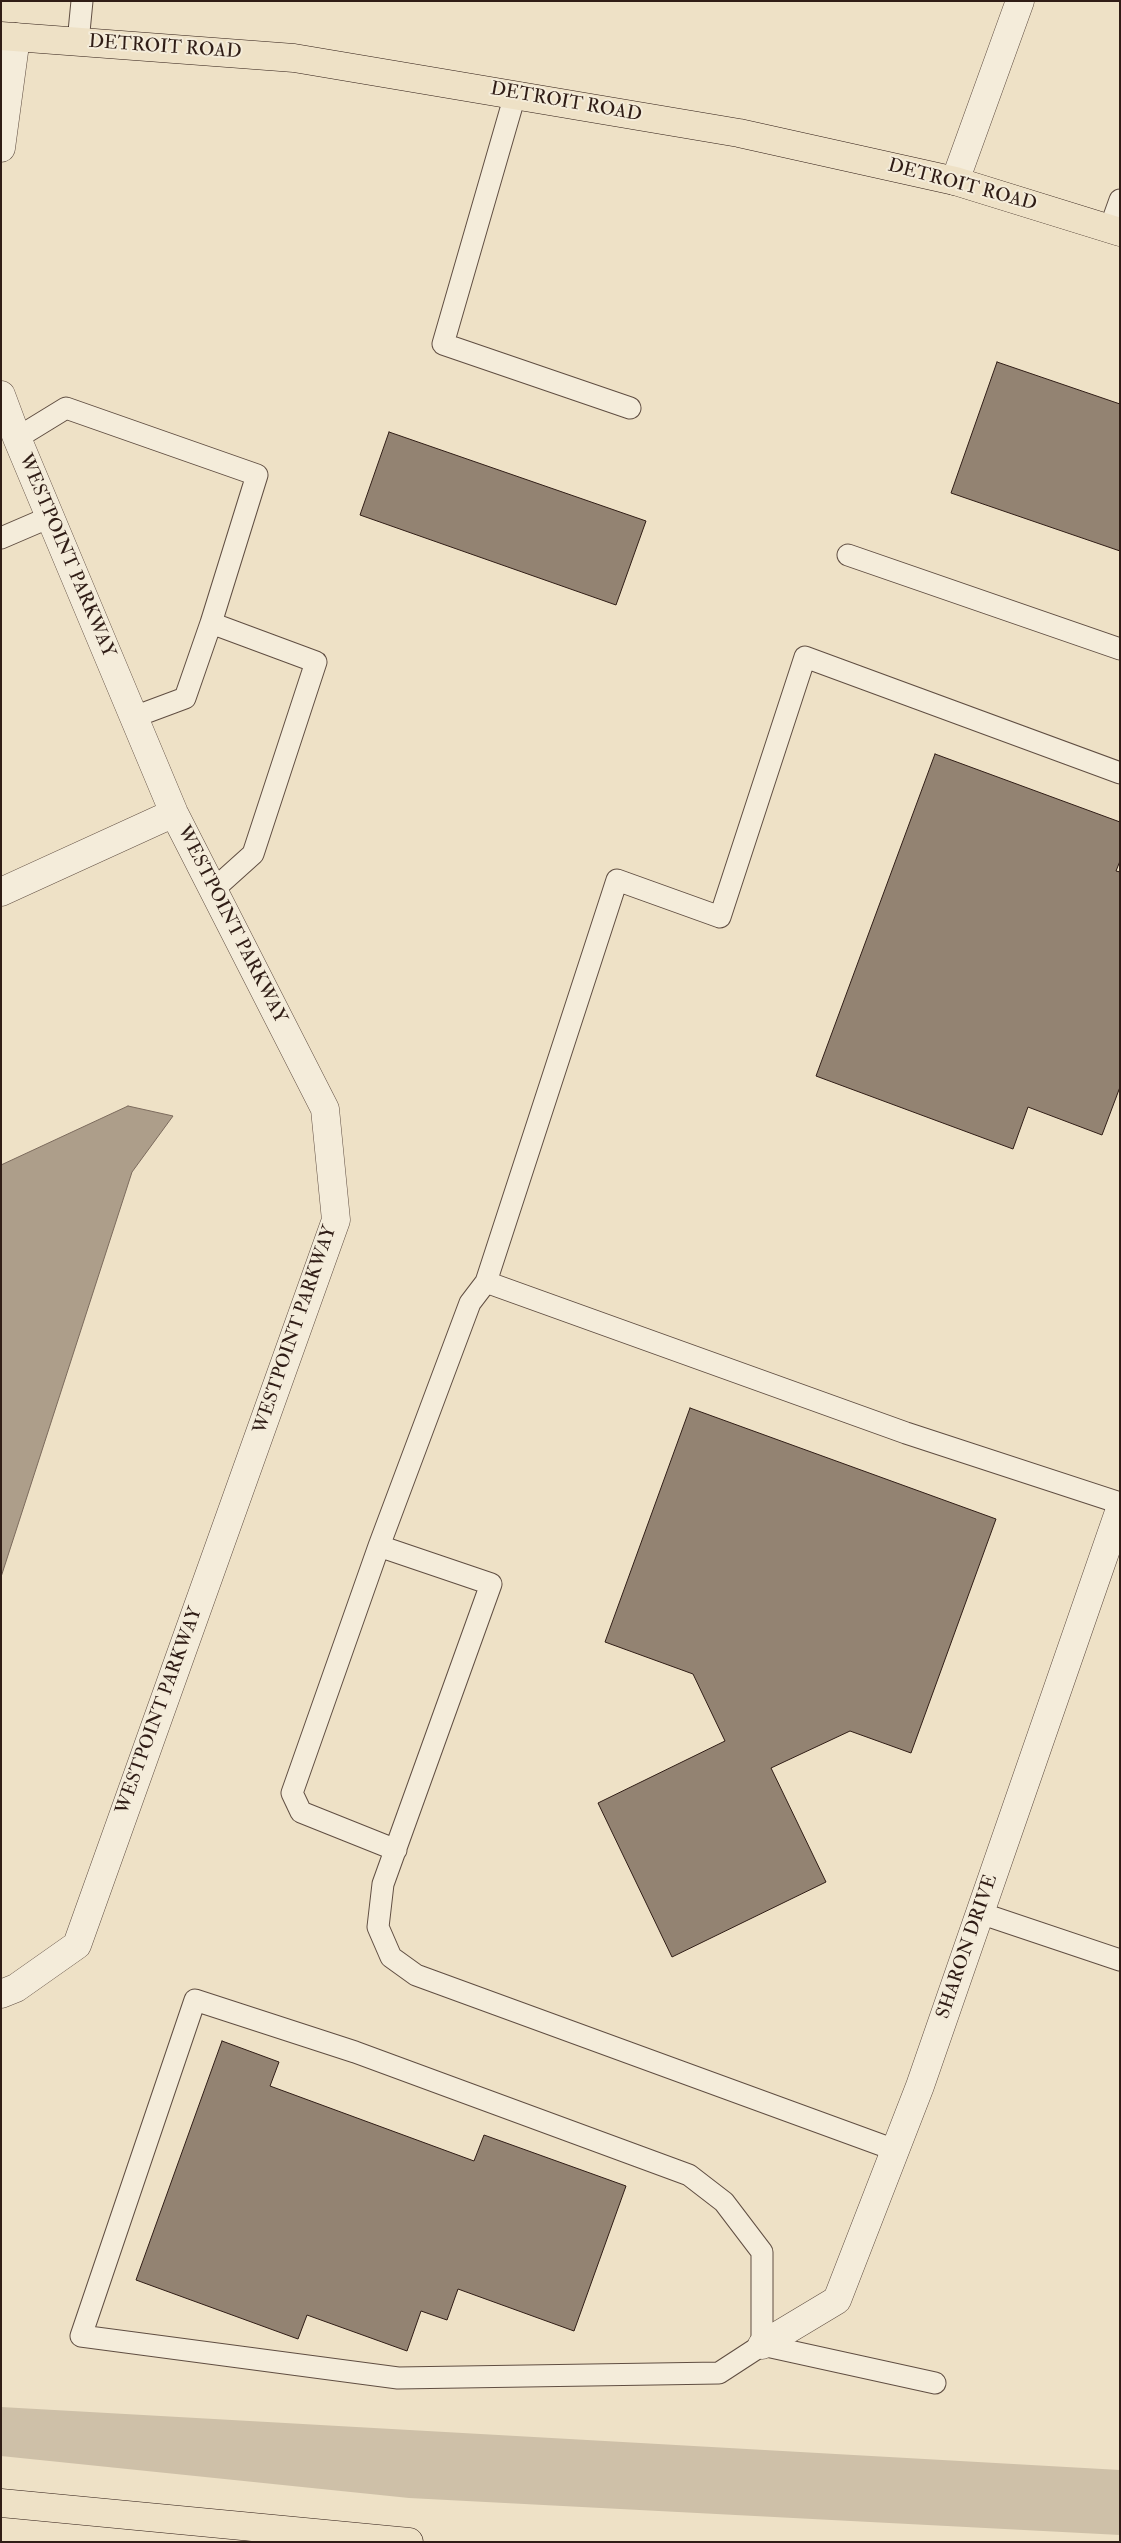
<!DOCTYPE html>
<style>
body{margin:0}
#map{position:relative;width:1121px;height:2543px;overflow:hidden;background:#eee1c6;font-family:"IM FELL Double Pica",serif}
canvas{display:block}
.frame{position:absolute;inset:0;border:2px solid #301d16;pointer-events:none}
</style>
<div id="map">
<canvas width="1121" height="2543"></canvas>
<div class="frame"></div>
</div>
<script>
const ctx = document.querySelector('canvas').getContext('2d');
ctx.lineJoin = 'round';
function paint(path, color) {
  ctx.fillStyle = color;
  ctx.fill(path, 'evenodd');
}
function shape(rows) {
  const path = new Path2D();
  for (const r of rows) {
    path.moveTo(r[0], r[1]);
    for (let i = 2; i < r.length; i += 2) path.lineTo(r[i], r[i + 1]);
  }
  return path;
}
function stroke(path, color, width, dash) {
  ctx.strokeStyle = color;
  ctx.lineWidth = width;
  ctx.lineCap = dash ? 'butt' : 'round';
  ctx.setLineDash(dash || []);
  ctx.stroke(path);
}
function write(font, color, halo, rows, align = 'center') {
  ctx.font = font + ' "IM FELL Double Pica",serif';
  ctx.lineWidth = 4;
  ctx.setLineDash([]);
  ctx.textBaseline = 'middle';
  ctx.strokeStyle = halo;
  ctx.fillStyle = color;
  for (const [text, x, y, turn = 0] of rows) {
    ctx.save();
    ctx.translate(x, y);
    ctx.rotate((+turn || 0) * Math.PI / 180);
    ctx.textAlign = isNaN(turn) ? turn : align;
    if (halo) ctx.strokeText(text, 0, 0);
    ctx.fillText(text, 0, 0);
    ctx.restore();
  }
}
paint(shape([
 [1,2407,1120,2470,1120,2535,409,2498,1,2456]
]), '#cec0a8');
const water = shape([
 [128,1106,173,1116,132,1172,1,1577,1,1165,128,1106]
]);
paint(water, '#ad9e8a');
stroke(water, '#7b6a5c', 1);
const building = shape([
 [997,362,1120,404,1120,551,951,493,997,362],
 [389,432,646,521,616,605,360,515,389,432],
 [935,754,1120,822,1120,861,1116,871,1120,872,1120,1087,1102,1135,1028,1107,1013,1149,816,1076,935,754],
 [690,1408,996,1519,911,1753,850,1731,771,1768,826,1882,672,1957,598,1803,725,1741,693,1674,605,1642,690,1408],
 [222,2041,279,2062,270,2086,474,2161,484,2135,626,2186,574,2331,458,2289,447,2320,421,2311,407,2351,307,2315,298,2339,136,2280,222,2041]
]);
paint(building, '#938372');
stroke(building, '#301d16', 1);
const service = shape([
 [78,42,82,1],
 [515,95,443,344,630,408],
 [1110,228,1120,200],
 [17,438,66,408,257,475,211,623],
 [1,538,50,517],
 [848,555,1120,649],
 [134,717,185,698,211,623,316,662,253,854,213,890],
 [1120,773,805,657,720,917,617,880,486,1282,906,1433,1120,1503],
 [486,1282,470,1303,379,1546,491,1584,383,1884,378,1927,391,1957,416,1975,895,2150],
 [379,1546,292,1793,301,1812,396,1850],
 [980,1913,1120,1960],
 [762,2345,762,2252,724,2202,689,2175,355,2052,195,2000,81,2336,398,2378,719,2373,762,2345,935,2383]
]);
const minor = shape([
 [1,148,16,37],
 [955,181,1020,1],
 [1,395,17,438,174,813,325,1109,336,1220,77,1945,16,1988,1,1994],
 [1,892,174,813],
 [762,2345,837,2300,920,2086,1120,1509]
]);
const primary = shape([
 [1,36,294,58,739,133,955,181,1120,232]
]);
const motorway = shape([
 [1,2503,409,2542]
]);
stroke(service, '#604e42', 23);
stroke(minor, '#604e42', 29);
stroke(primary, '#301d16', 29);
stroke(motorway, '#301d16', 29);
stroke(service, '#f4ecda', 21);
stroke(minor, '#f4ecda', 28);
stroke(primary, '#eee1c6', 28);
stroke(motorway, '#eee1c6', 28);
write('19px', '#301d16', '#f4ecda', [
 ["DETROIT ROAD",165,48,4],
 ["DETROIT ROAD",566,103,10],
 ["DETROIT ROAD",962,186,15],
 ["WESTPOINT PARKWAY",66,556,67],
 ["WESTPOINT PARKWAY",231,925,63],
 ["WESTPOINT PARKWAY",296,1330,-71],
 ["WESTPOINT PARKWAY",160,1711,-70],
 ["SHARON DRIVE",968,1947,-71]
]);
</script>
